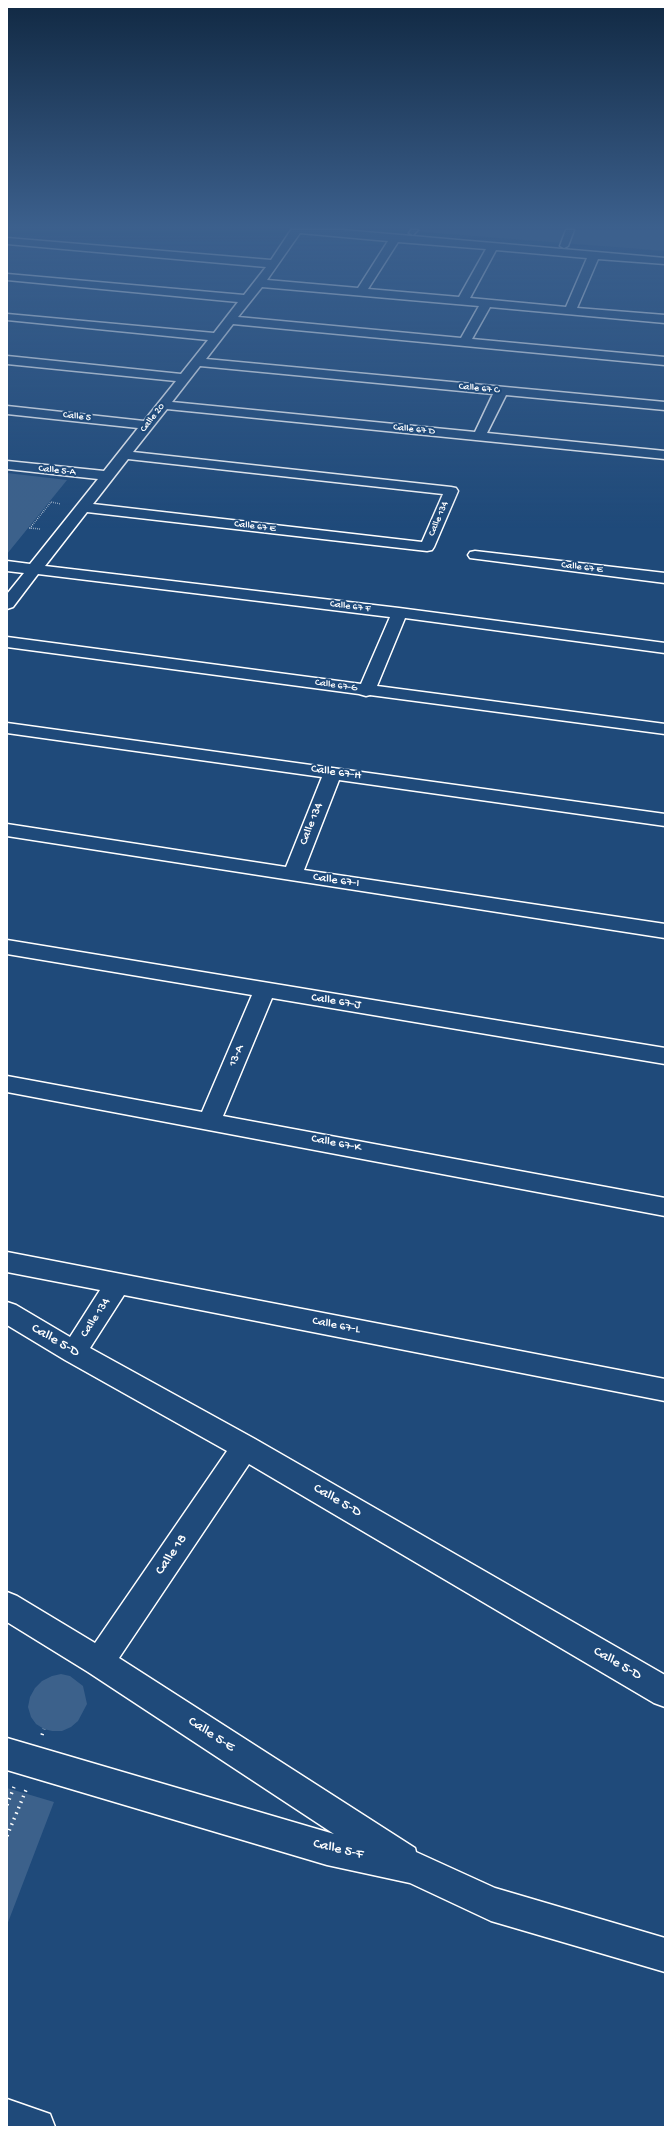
<!DOCTYPE html>
<style>
body{margin:0}
#map{position:relative;width:672px;height:2134px;overflow:hidden;background:#1f4a7a;font-family:"Gochi Hand",sans-serif}
canvas{display:block}
.frame{position:absolute;inset:0;border:8px solid #fff;pointer-events:none}
</style>
<div id="map">
<canvas width="672" height="2134"></canvas>
<div class="frame"></div>
</div>
<script>
const ctx = document.querySelector('canvas').getContext('2d');
ctx.lineJoin = 'round';
function paint(path, color) {
  ctx.fillStyle = color;
  ctx.fill(path, 'evenodd');
}
function shape(rows) {
  const path = new Path2D();
  for (const r of rows) {
    path.moveTo(r[0], r[1]);
    for (let i = 2; i < r.length; i += 2) path.lineTo(r[i], r[i + 1]);
  }
  return path;
}
function stroke(path, color, width, dash) {
  ctx.strokeStyle = color;
  ctx.lineWidth = width;
  ctx.lineCap = dash ? 'butt' : 'round';
  ctx.setLineDash(dash || []);
  ctx.stroke(path);
}
function write(font, color, halo, rows, align = 'center') {
  ctx.font = font + ' "Gochi Hand",sans-serif';
  ctx.lineWidth = 4;
  ctx.setLineDash([]);
  ctx.textBaseline = 'middle';
  ctx.strokeStyle = halo;
  ctx.fillStyle = color;
  for (const [text, x, y, turn = 0] of rows) {
    ctx.save();
    ctx.translate(x, y);
    ctx.rotate((+turn || 0) * Math.PI / 180);
    ctx.textAlign = isNaN(turn) ? turn : align;
    if (halo) ctx.strokeText(text, 0, 0);
    ctx.fillText(text, 0, 0);
    ctx.restore();
  }
}
paint(shape([
 [408,230,665,230,665,251,434,233],
 [7,473,67,480,7,554],
 [61,1674,70,1676,83,1686,87,1704,78,1721,71,1727,62,1731,52,1731,44,1729,36,1724,31,1717,28,1707,30,1697,35,1688,42,1681,52,1676],
 [7,1788,54,1802,7,1925]
]), '#3c618b');
const service = shape([
 [411,230,418,230,413,235,409,233,411,230],
 [566,230,574,230,568,246,564,248,560,246,566,230]
]);
const minor = shape([
 [291,230,343,230,665,258,665,264,598,259,577,308,665,315,665,323,490,307,472,339,665,357,665,365,233,324,206,359,665,402,665,410,506,395,487,433,665,451,665,459,167,409,133,452,451,487,456,488,458,491,434,547,432,550,427,551,87,512,45,566,399,608,665,643,665,653,405,618,377,686,665,724,665,734,370,695,366,696,359,694,7,647,7,637,361,684,390,617,38,574,13,607,7,609,7,594,24,573,7,571,7,561,30,564,98,479,7,469,7,461,104,471,138,428,7,414,7,406,144,421,176,381,7,364,7,356,181,374,208,340,7,320,7,314,214,333,238,302,7,280,7,274,244,295,266,267,7,244,7,238,271,260,291,230],
 [300,233,388,241,358,288,267,280,300,233],
 [398,242,486,249,459,297,368,289,398,242],
 [496,250,587,258,566,307,470,298,496,250],
 [262,287,479,306,461,338,238,317,262,287],
 [200,366,493,394,475,432,172,402,200,366],
 [128,459,443,494,422,542,93,504,128,459],
 [475,551,665,573,665,583,470,558,468,555,470,552,475,551],
 [7,723,665,814,665,826,339,780,304,870,665,924,665,938,7,836,7,824,286,867,322,777,7,733,7,723],
 [7,940,665,1048,665,1064,272,998,223,1116,665,1198,665,1216,7,1092,7,1076,202,1112,252,995,7,954,7,940],
 [7,1252,665,1379,665,1401,124,1295,90,1348,255,1439,665,1675,665,1707,654,1703,249,1464,119,1658,415,1848,416,1852,495,1888,665,1938,665,1972,491,1921,410,1883,327,1865,7,1770,7,1738,334,1834,88,1672,7,1622,7,1592,17,1596,95,1643,227,1451,65,1360,7,1325,7,1302,16,1305,70,1337,100,1290,7,1272,7,1252],
 [7,2099,50,2114,55,2127,7,2127,7,2099]
]);
stroke(service, '#fff', 3);
stroke(minor, '#fff', 3);
stroke(shape([
 [40,529,30,528,51,502,61,504]
]), '#fff', 1.5, [0.5, 1.5]);
stroke(shape([
 [42,1735,44,1729],
 [7,1805,14,1787],
 [7,1836,26,1790]
]), '#fff', 3.5, [1.5, 4.5]);
paint(service, '#1f4a7a');
paint(minor, '#1f4a7a');
const sky = ctx.createLinearGradient(0, 0, 0, 529);
sky.addColorStop(0, '#112943');
sky.addColorStop(0.43, '#3c608d');
sky.addColorStop(1, '#3c608d00');
ctx.fillStyle = sky;
ctx.fillRect(0, 0, 672, 529);
write('10px', '#fff', '#1f4a7a', [
 ["Calle 67 C",479,389,6],
 ["Calle 5",77,417,6],
 ["Calle 20",153,418,-52],
 ["Calle 67 D",414,430,6],
 ["Calle 5-A",57,471,6],
 ["Calle 134",439,519,-67],
 ["Calle 67 E",255,527,7],
 ["Calle 67 E",582,568,7],
 ["Calle 67 F",350,607,7],
 ["Calle 67-G",336,686,8]
]);
write('12px', '#fff', '#1f4a7a', [
 ["Calle 67-H",336,773,8],
 ["Calle 134",312,824,-68],
 ["Calle 67-I",336,881,8],
 ["Calle 67-J",336,1002,9],
 ["13-A",237,1056,-68],
 ["Calle 67-K",336,1144,11],
 ["Calle 134",96,1318,-57],
 ["Calle 67-L",336,1326,11]
]);
write('14px', '#fff', '#1f4a7a', [
 ["Calle 5-D",55,1341,30],
 ["Calle 5-D",337,1501,30],
 ["Calle 18",172,1555,-56],
 ["Calle 5-D",617,1664,30],
 ["Calle 5-E",211,1735,33],
 ["Calle 5-F",338,1850,13]
]);
</script>
